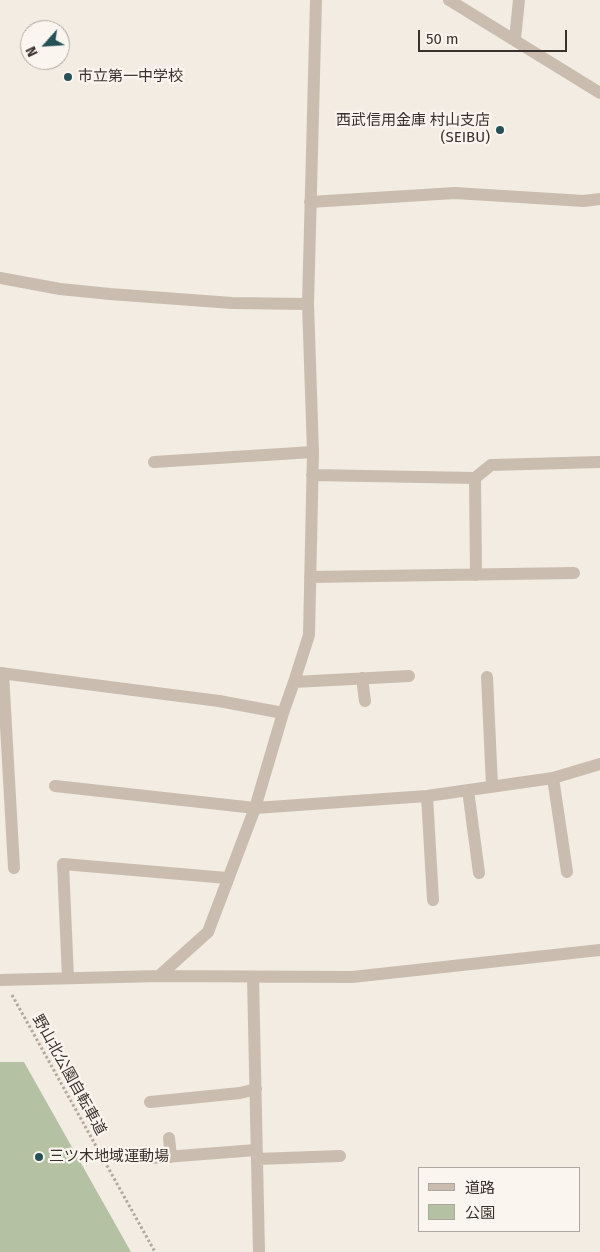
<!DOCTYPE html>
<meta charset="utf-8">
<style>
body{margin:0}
#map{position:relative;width:600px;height:1252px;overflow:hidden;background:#f2ece2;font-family:"Fira Sans","Noto Sans JP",sans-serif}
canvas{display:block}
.legend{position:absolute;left:418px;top:1167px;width:162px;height:65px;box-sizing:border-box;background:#faf5ef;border:1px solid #ada7a1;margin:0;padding:6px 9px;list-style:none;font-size:15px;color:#39312c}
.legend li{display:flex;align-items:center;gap:10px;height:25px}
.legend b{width:25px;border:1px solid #ada7a1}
.north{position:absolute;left:20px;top:20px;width:50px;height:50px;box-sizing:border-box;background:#faf5ef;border:1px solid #ada7a1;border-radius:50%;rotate:244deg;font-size:14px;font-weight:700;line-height:20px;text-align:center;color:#39312c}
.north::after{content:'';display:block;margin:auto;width:18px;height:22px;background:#255158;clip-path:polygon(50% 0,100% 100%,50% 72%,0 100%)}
.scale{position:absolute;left:418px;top:30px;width:149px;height:22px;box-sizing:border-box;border:2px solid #39312c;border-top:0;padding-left:6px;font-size:15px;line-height:18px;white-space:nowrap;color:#39312c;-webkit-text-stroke:4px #faf5ef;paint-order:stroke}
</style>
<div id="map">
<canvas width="600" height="1252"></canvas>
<ul class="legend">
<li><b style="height:6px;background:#cabdaf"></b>道路</li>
<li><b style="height:14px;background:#b5c1a3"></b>公園</li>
</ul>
<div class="north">N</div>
<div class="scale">50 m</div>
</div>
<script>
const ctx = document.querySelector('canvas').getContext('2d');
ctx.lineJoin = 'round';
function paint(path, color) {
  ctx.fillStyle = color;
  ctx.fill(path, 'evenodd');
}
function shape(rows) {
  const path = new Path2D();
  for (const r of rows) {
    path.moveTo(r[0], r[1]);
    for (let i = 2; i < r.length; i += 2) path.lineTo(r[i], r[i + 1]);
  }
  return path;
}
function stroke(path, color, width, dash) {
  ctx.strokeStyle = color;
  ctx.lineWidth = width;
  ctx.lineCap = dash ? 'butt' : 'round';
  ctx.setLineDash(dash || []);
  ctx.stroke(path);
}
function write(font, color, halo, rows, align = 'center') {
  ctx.font = font + ' "Fira Sans","Noto Sans JP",sans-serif';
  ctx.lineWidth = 4.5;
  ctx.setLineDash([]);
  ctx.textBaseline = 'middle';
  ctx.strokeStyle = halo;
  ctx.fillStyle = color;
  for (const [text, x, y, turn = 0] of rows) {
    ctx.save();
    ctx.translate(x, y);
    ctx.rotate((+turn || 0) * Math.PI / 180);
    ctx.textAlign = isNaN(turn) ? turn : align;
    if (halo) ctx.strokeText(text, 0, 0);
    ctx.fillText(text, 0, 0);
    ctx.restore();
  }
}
paint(shape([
 [0,1062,24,1062,131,1252,0,1252]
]), '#b5c1a3');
stroke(shape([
 [12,995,155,1252]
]), '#b6a799', 3, [2.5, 2.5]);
stroke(shape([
 [449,0,600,93],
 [515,39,519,0],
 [310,202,455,193,584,201,600,199],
 [0,278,60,289,110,294,232,303,308,304],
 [154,462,313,452],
 [312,475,475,478,476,575],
 [475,478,491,465,600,462],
 [310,577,574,573],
 [0,673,219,701,283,713],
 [3,673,14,868],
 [487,677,492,786],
 [362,678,365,701],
 [294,682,409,676],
 [553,778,567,872],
 [55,786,255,808,427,796,553,778,600,764],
 [468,790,479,873],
 [427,796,433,900],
 [159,976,208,932,255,808,283,713,294,682,309,635,313,452,308,304,316,0],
 [253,977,259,1252],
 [68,978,63,864,227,878],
 [0,980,159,976,352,977,600,950],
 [150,1102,240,1093,256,1089],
 [169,1138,171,1157],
 [152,1158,256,1150],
 [257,1159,340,1156]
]), '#cabdaf', 12);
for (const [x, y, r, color] of [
 [68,77,5,"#255158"],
 [500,130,5,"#255158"],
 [39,1157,5,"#255158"]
]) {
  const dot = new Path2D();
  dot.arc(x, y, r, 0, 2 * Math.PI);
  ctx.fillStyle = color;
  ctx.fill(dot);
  stroke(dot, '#faf5ef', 2);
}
write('15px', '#39312c', '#faf5ef', [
 ["市立第一中学校",78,77],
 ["西武信用金庫 村山支店",490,121,"right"],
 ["(SEIBU)",490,138,"right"],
 ["三ツ木地域運動場",49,1157]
], 'left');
write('15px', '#39312c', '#faf5ef', [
 ["野山北公園自転車道",69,1075,61]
]);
</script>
